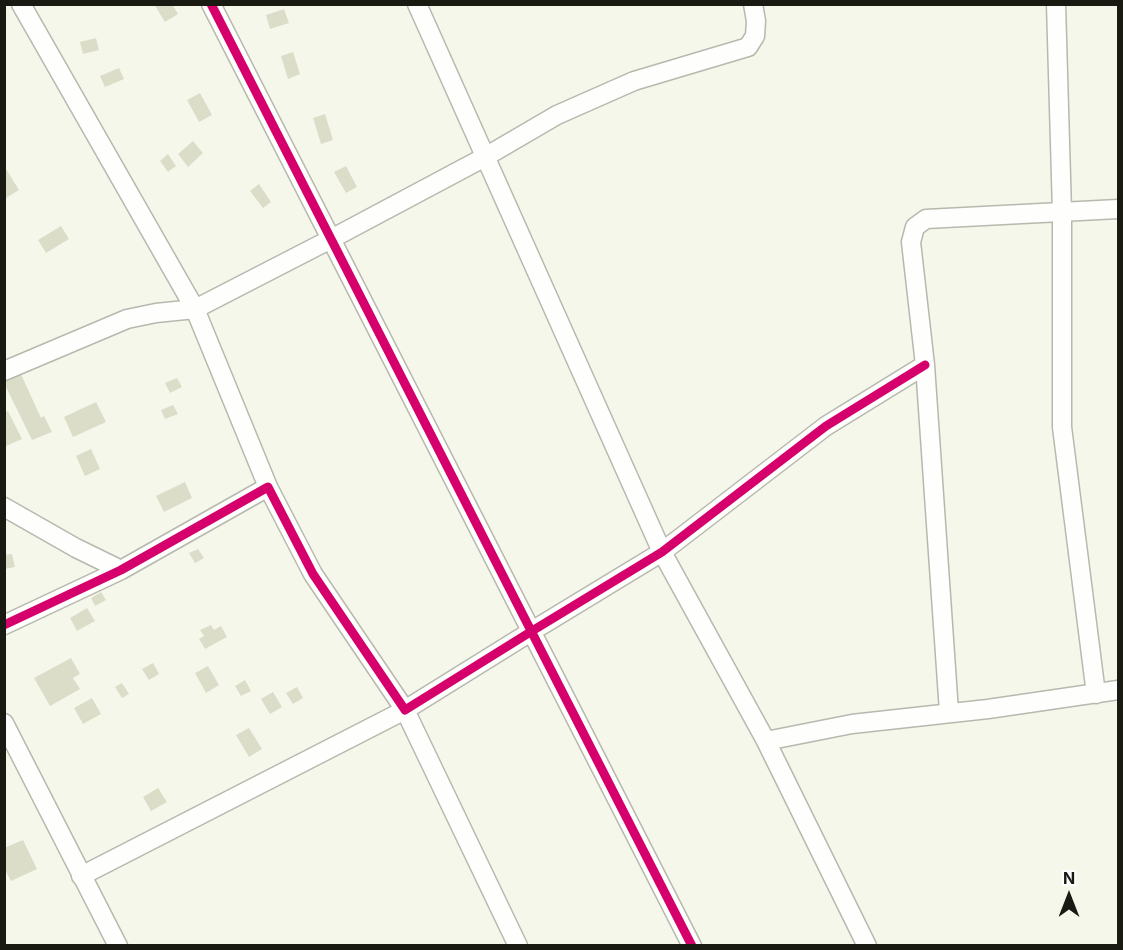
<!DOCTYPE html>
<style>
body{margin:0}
#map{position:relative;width:1123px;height:950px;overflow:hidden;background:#f6f7eb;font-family:Inter,sans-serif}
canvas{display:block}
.frame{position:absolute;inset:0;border:6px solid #191a12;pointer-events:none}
.north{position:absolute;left:1039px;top:866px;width:60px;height:60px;-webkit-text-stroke:4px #fff;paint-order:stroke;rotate:0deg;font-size:16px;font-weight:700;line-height:24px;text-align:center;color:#191a12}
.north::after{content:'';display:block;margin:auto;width:21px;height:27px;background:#191a12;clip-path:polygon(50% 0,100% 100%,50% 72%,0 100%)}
</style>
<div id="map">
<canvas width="1123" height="950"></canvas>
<div class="frame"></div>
<div class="north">N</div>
</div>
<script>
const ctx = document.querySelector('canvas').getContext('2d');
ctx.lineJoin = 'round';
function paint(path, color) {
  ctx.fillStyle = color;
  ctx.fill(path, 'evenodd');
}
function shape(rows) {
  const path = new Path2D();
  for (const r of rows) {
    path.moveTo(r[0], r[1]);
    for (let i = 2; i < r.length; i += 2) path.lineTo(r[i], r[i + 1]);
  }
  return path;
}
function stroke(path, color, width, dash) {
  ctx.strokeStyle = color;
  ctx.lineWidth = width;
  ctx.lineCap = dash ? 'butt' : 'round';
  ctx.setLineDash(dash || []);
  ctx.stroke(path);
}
paint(shape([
 [154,4,172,4,178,14,165,22],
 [284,9,289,23,270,29,266,15],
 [96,38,99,50,83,54,80,42],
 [293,52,300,74,288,79,281,56],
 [119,68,124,79,105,87,100,76],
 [200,93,212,115,199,122,187,100],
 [325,114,333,140,321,144,313,118],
 [193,141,203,153,188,167,178,154],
 [168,154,176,166,168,172,160,161],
 [4,166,19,190,6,198,4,196],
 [346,166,357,187,346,193,334,172],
 [259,184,271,202,263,208,250,191],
 [61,226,69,239,46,253,38,240],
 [20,372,41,418,44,416,52,432,32,440,4,383,4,379],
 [177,378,182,387,170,393,165,383],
 [96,402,106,422,73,437,64,417],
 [173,405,178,414,165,419,161,410],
 [8,411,22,439,6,446,4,413],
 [91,449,100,469,85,476,76,456],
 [185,482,192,498,164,512,156,496],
 [198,549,204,558,195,563,189,553],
 [12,554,15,567,4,569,4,555],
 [101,592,106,600,95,606,91,598],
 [87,608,95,621,77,631,70,618],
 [211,625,214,630,221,626,227,637,205,649,199,639,204,636,200,630],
 [71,658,80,674,73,678,80,689,50,706,34,678],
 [153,663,159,674,149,680,142,669],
 [208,666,219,685,206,693,195,673],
 [245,680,251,691,241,696,235,686],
 [122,683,129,694,122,698,115,687],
 [297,687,303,698,293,704,286,693],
 [273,692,282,707,270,714,261,699],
 [92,698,101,714,83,724,74,708],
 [249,728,262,749,249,757,236,735],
 [158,788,167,802,151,811,143,797],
 [23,840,37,869,11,881,4,868,4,848]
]), '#dbddc8');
const street = shape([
 [21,4,195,309,268,487],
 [211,4,692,946],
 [417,4,662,552,766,741,867,946],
 [1056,4,1062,212,1062,427,1096,694],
 [4,371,127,319,156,313,195,309,331,239,485,157,557,115,634,81,748,47,755,36,756,21,753,4],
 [4,507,76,548,121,570],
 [4,625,121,570,268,487,313,574,405,710,532,631,662,552,826,426,925,365],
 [949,712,925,365,911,242,915,227,926,219,1118,209],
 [4,723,118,946],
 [766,741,852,724,988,709,1118,690],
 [81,876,405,710,518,946]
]);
stroke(street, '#b7b8ae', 21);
stroke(street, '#fefefc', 18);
stroke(shape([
 [211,4,692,946],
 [4,625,121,570,268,487,313,574,405,710,532,631,662,552,826,426,925,365]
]), '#d6006c', 9);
</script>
